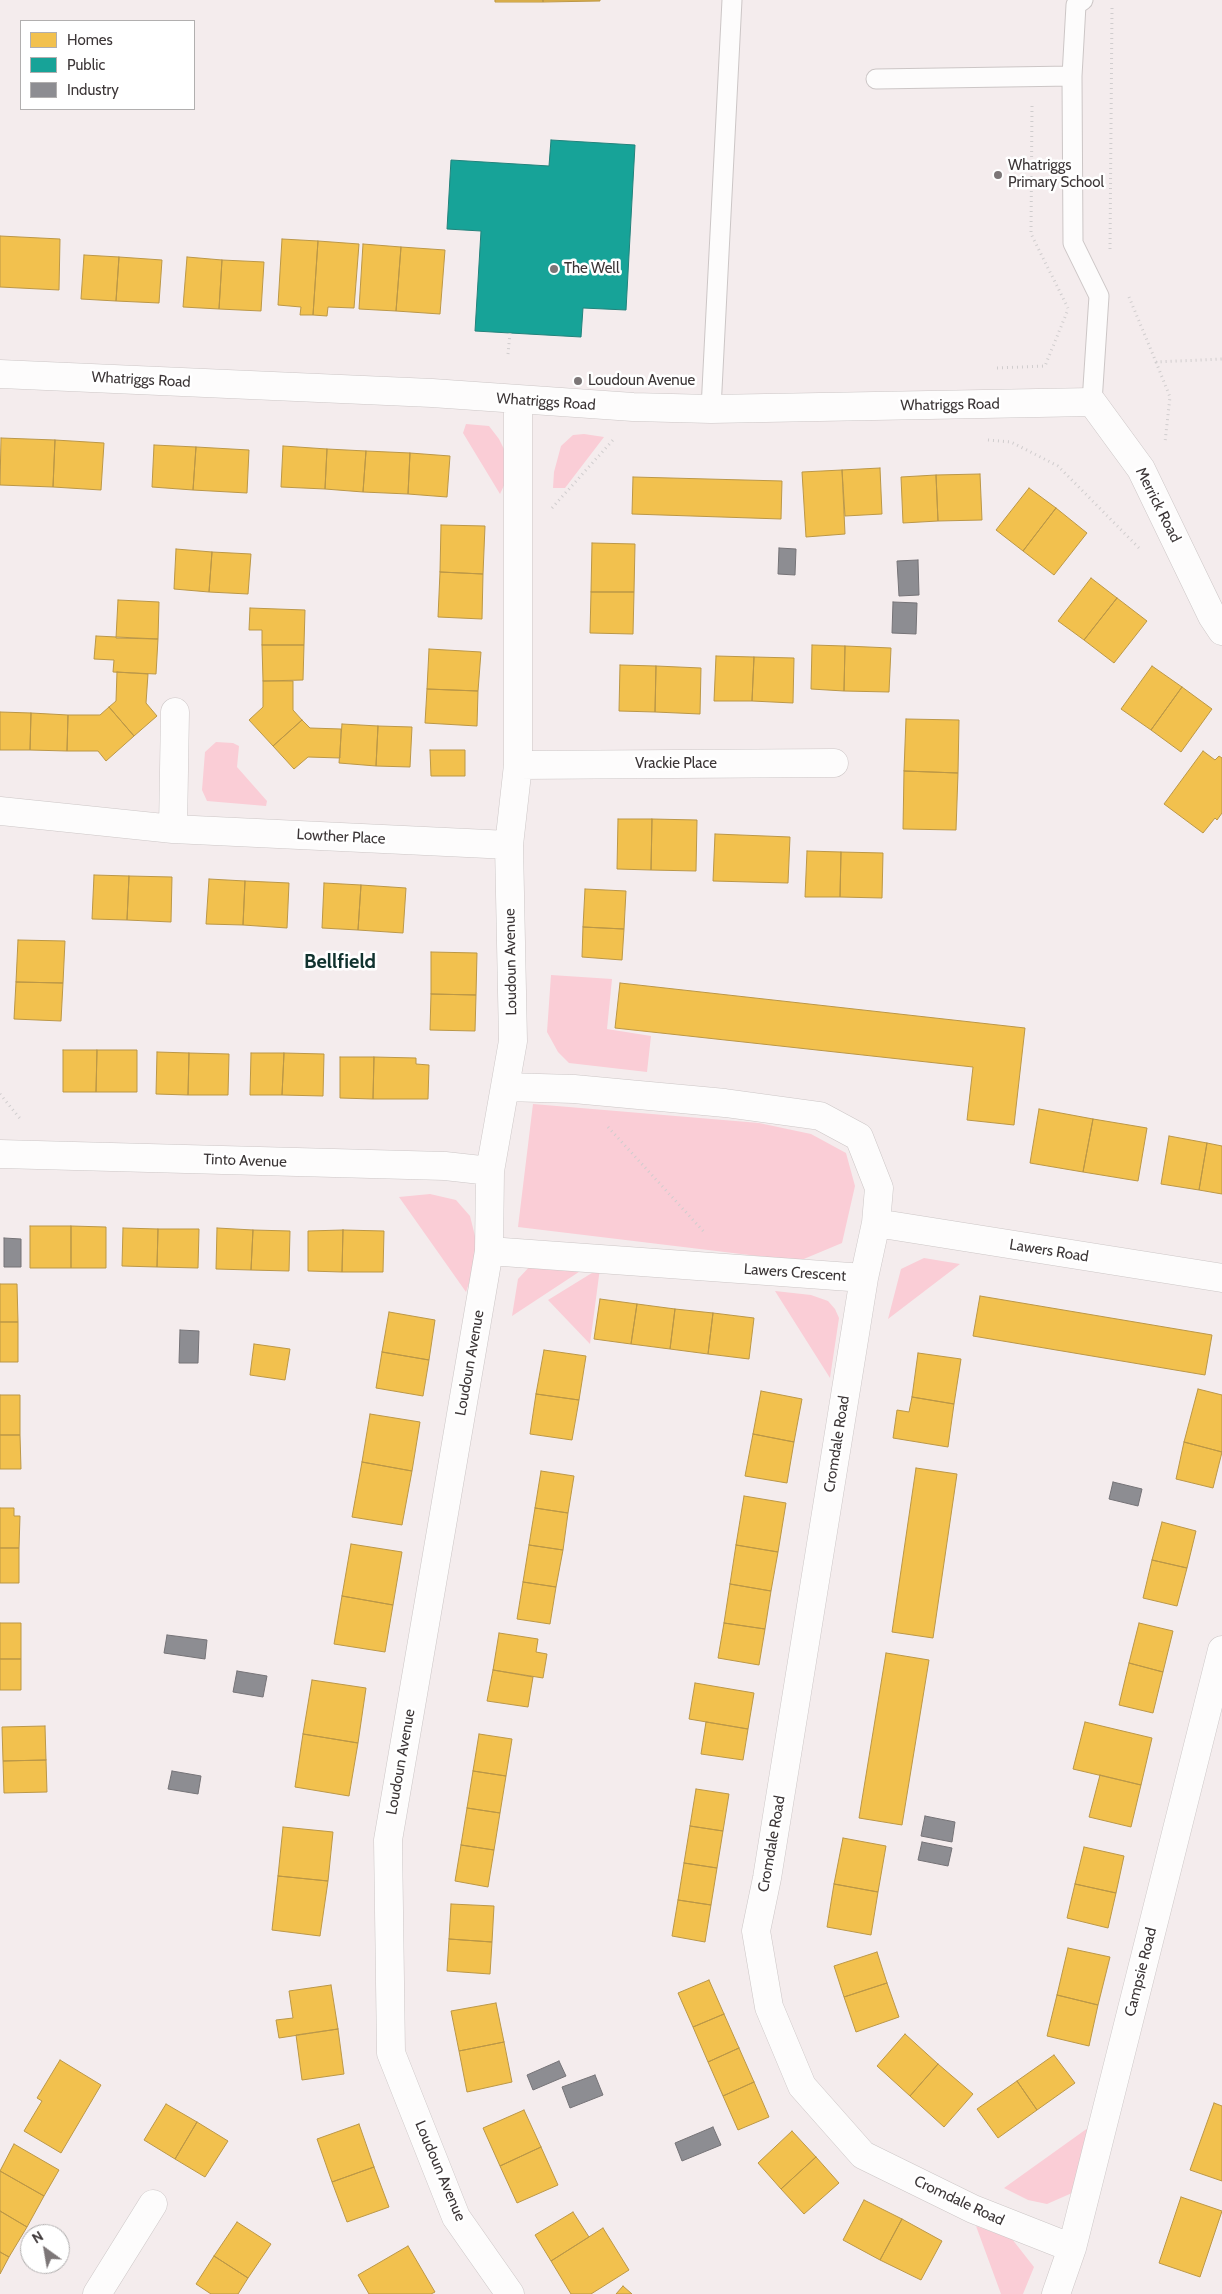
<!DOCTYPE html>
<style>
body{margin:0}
#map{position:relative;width:1222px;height:2294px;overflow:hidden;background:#f4eced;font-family:Cabin,sans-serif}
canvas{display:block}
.legend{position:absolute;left:20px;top:20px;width:175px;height:90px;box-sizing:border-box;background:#fff;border:1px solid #b1afaf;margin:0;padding:6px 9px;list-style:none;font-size:15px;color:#3c3637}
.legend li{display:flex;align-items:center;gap:10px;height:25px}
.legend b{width:25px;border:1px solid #b1afaf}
.north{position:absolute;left:20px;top:2224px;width:50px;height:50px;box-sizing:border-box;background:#fff;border:1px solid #b1afaf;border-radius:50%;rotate:328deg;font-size:14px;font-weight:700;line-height:20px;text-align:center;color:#3c3637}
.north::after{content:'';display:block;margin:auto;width:18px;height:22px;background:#7c7677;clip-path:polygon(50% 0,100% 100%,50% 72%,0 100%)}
</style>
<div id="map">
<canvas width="1222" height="2294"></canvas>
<ul class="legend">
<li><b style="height:14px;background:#f2c14e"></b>Homes</li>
<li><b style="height:14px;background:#17a398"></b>Public</li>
<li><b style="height:14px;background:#8d8d92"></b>Industry</li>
</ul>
<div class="north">N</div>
</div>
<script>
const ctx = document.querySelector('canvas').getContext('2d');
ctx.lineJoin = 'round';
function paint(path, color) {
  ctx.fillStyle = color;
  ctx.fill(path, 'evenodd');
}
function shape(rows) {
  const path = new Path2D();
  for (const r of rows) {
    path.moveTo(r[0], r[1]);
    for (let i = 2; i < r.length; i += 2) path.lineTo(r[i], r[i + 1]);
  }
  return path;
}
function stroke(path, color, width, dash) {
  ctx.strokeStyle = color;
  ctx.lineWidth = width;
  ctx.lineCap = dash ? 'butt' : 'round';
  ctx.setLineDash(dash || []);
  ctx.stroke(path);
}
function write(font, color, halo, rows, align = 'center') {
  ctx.font = font + ' Cabin,sans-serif';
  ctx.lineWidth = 5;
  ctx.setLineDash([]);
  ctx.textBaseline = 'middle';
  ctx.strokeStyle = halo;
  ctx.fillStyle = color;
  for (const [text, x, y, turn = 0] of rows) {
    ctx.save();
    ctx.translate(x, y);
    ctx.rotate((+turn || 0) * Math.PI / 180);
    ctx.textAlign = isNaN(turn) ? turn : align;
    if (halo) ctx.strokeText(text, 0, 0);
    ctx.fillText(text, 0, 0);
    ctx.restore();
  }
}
paint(shape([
 [466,424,489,426,499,439,508,457,508,477,500,494,463,433],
 [584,434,604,437,565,488,553,488,554,472,561,446,573,435],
 [216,742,233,743,239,746,237,767,267,801,266,806,207,801,202,790,205,752],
 [551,975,612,979,607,1029,651,1036,647,1072,569,1063,558,1052,547,1032],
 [533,1104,759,1123,811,1134,846,1153,855,1186,842,1243,799,1261,518,1227],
 [430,1194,456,1200,470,1216,476,1240,474,1269,466,1292,399,1197],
 [924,1258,960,1264,888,1319,901,1269],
 [531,1265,588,1266,512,1316,518,1279],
 [600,1268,590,1344,548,1300],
 [775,1291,811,1295,828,1301,835,1309,839,1318,830,1378],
 [1099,2120,1072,2193,1047,2204,1028,2200,1004,2188],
 [976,2226,1012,2239,1034,2267,1023,2294,1001,2294]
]), '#facdd6');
const homes = shape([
 [495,0,543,0,543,2,495,2,495,0],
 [543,0,600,0,600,1,543,2,543,0],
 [0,236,60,239,59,290,0,287,0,236],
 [282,239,318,241,313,315,300,315,301,307,278,305,282,239],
 [318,241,359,244,354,308,328,307,327,316,313,315,318,241],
 [363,244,401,247,396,311,359,309,363,244],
 [401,247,445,250,440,314,396,311,401,247],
 [84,255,119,257,116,301,81,299,84,255],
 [119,257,162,260,159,303,116,301,119,257],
 [187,257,222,260,219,309,183,307,187,257],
 [222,260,264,262,261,311,219,309,222,260],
 [1,438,55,440,53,487,0,485,1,438],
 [55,440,104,443,101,490,53,487,55,440],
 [154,445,196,447,193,490,152,487,154,445],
 [283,446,327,449,325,489,281,487,283,446],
 [196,447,249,450,247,493,193,490,196,447],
 [327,449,366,451,363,492,325,489,327,449],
 [366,451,410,453,408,494,363,492,366,451],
 [410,453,450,456,447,497,408,494,410,453],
 [880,468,882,514,845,516,842,470,880,468],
 [842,470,845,534,806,537,802,472,842,470],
 [980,474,982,520,938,521,936,475,980,474],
 [936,475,938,521,903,523,901,477,936,475],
 [633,477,782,481,781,519,632,514,633,477],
 [1029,488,1056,508,1023,551,996,530,1029,488],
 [1056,508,1087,533,1054,575,1023,551,1056,508],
 [441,525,485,526,483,574,440,572,441,525],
 [592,543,635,544,634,592,591,592,592,543],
 [176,549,212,552,209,592,174,589,176,549],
 [212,552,251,554,248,594,209,592,212,552],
 [440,572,483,574,482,619,438,617,440,572],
 [1091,578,1117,598,1084,640,1058,621,1091,578],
 [591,592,634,592,633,634,590,633,591,592],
 [1117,598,1147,621,1114,663,1084,640,1117,598],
 [118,600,159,602,158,639,116,638,118,600],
 [250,608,305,610,304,645,262,645,262,630,249,630,250,608],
 [96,636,158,639,156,674,113,672,114,660,94,659,96,636],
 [262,645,304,645,303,680,263,681,262,645],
 [812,645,845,646,844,691,811,689,812,645],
 [845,646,891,648,889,692,844,691,845,646],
 [429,649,481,652,478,691,427,689,429,649],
 [716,656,754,657,752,701,714,701,716,656],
 [754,657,794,658,793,703,752,701,754,657],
 [620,665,656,666,655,712,619,711,620,665],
 [656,666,701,668,700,714,655,712,656,666],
 [1152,666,1182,687,1151,730,1121,709,1152,666],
 [117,672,148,674,146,703,157,716,134,736,109,707,116,701,117,672],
 [263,681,293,681,293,710,302,720,273,746,249,720,263,707,263,681],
 [1182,687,1212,709,1181,752,1151,730,1182,687],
 [427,689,478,691,477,726,425,723,427,689],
 [109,707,134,736,106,761,98,751,67,751,68,715,100,715,109,707],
 [0,712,31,713,30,750,0,750,0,712],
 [31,713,68,715,67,751,30,750,31,713],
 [906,719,959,720,958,773,904,771,906,719],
 [302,720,310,728,341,729,340,758,308,757,294,769,273,746,302,720],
 [342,724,378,726,376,766,339,763,342,724],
 [378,726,412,727,410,767,376,766,378,726],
 [430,750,465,750,465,776,431,776,430,750],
 [1203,751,1215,760,1219,756,1222,758,1222,813,1217,820,1215,818,1203,833,1164,804,1203,751],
 [904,771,958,773,956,830,903,829,904,771],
 [618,819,652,819,651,870,617,869,618,819],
 [652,819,697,820,696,871,651,870,652,819],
 [715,834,790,837,788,883,713,881,715,834],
 [807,851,841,852,840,897,805,897,807,851],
 [841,852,883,853,882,898,840,897,841,852],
 [94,875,129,876,127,920,92,919,94,875],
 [129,876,172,877,171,922,127,920,129,876],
 [209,879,245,881,243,925,206,924,209,879],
 [245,881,289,883,287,928,243,925,245,881],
 [324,883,361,885,358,930,322,928,324,883],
 [361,885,406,888,403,933,358,930,361,885],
 [585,889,626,891,624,929,583,927,585,889],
 [583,927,624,929,622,960,582,957,583,927],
 [18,940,65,941,63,983,16,982,18,940],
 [431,952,477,953,476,995,431,994,431,952],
 [16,982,63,983,61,1021,14,1019,16,982],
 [620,983,1025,1028,1014,1125,967,1120,973,1067,615,1028,620,983],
 [431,994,476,995,475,1031,430,1030,431,994],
 [63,1050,97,1050,96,1092,63,1092,63,1050],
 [97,1050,137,1050,137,1092,96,1092,97,1050],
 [157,1052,189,1053,188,1095,156,1094,157,1052],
 [189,1053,229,1054,228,1095,188,1095,189,1053],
 [251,1053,284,1053,282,1095,250,1095,251,1053],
 [284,1053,324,1054,323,1096,282,1095,284,1053],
 [340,1057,374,1057,373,1099,340,1098,340,1057],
 [374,1057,416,1058,416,1064,429,1065,428,1099,373,1099,374,1057],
 [1039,1109,1093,1119,1083,1172,1030,1163,1039,1109],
 [1093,1119,1147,1128,1138,1181,1083,1172,1093,1119],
 [1169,1136,1207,1143,1199,1190,1161,1184,1169,1136],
 [1207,1143,1222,1146,1222,1194,1199,1190,1207,1143],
 [30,1226,71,1226,71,1268,30,1268,30,1226],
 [71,1226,106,1227,106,1268,71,1268,71,1226],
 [123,1228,158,1229,157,1267,122,1266,123,1228],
 [217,1228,253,1230,251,1270,216,1269,217,1228],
 [158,1229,199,1229,198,1268,157,1267,158,1229],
 [253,1230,290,1231,289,1271,251,1270,253,1230],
 [343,1230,342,1272,308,1271,308,1231,343,1230],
 [343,1230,384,1231,383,1272,342,1272,343,1230],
 [0,1284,17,1284,18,1322,0,1322,0,1284],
 [980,1296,1212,1335,1205,1375,973,1336,980,1296],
 [600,1299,637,1304,631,1344,594,1339,600,1299],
 [637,1304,675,1309,670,1349,631,1344,637,1304],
 [675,1309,713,1313,708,1354,670,1349,675,1309],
 [389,1312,435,1320,429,1360,382,1352,389,1312],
 [713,1313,754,1318,749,1359,708,1354,713,1313],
 [0,1322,18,1322,18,1362,0,1362,0,1322],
 [254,1344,290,1349,285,1380,250,1375,254,1344],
 [544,1350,586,1356,579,1400,536,1394,544,1350],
 [382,1352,429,1360,423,1396,376,1388,382,1352],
 [918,1353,961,1359,954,1404,912,1397,918,1353],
 [1198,1389,1222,1395,1222,1452,1184,1442,1198,1389],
 [761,1391,802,1399,794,1442,753,1434,761,1391],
 [536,1394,579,1400,572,1440,530,1434,536,1394],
 [0,1395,20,1395,20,1435,0,1435,0,1395],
 [912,1397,954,1404,948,1447,893,1438,897,1410,909,1412,912,1397],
 [370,1414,420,1422,412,1471,362,1462,370,1414],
 [753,1434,794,1442,787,1483,745,1476,753,1434],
 [0,1435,20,1435,21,1469,0,1469,0,1435],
 [1184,1442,1222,1452,1213,1488,1176,1479,1184,1442],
 [362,1462,412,1471,402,1525,352,1517,362,1462],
 [916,1468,957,1474,933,1638,892,1632,916,1468],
 [541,1471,574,1476,568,1513,535,1508,541,1471],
 [744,1496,786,1503,778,1552,736,1545,744,1496],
 [0,1508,14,1508,14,1516,20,1516,19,1548,0,1548,0,1508],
 [535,1508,568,1513,563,1550,529,1545,535,1508],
 [1162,1522,1196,1531,1187,1568,1152,1560,1162,1522],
 [351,1544,402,1552,393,1605,342,1596,351,1544],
 [529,1545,563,1550,556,1587,523,1582,529,1545],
 [736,1545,778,1552,771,1591,730,1584,736,1545],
 [0,1548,19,1548,19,1583,0,1583,0,1548],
 [1152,1560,1187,1568,1177,1606,1143,1598,1152,1560],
 [523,1582,556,1587,550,1624,517,1619,523,1582],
 [730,1584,771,1591,765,1629,724,1623,730,1584],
 [342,1596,393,1605,385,1652,334,1644,342,1596],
 [0,1623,21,1623,21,1659,0,1659,0,1623],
 [724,1623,765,1629,759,1665,718,1658,724,1623],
 [1139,1623,1173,1631,1163,1672,1129,1663,1139,1623],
 [499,1633,538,1639,536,1652,547,1654,543,1678,493,1670,499,1633],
 [886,1653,929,1660,902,1825,859,1818,886,1653],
 [0,1659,21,1659,21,1690,0,1690,0,1659],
 [1129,1663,1163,1672,1153,1713,1119,1705,1129,1663],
 [493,1670,533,1677,528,1707,487,1701,493,1670],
 [312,1680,366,1688,358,1743,303,1734,312,1680],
 [695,1683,754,1693,748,1729,689,1719,695,1683],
 [706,1722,748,1729,743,1760,701,1754,706,1722],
 [1085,1722,1152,1738,1141,1785,1073,1769,1085,1722],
 [45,1726,46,1760,3,1761,2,1727,45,1726],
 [303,1734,358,1743,349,1796,295,1787,303,1734],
 [479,1734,512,1739,506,1776,473,1771,479,1734],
 [46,1760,47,1792,4,1793,3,1761,46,1760],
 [473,1771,506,1776,500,1813,467,1808,473,1771],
 [1100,1775,1141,1785,1131,1827,1089,1817,1100,1775],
 [696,1789,729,1794,723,1831,690,1826,696,1789],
 [467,1808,500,1813,494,1850,461,1845,467,1808],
 [690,1826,723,1831,717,1868,684,1863,690,1826],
 [283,1827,333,1832,328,1881,278,1876,283,1827],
 [843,1838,886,1846,878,1892,834,1884,843,1838],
 [461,1845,494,1850,488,1887,455,1881,461,1845],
 [1084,1847,1124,1856,1116,1893,1075,1884,1084,1847],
 [684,1863,717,1868,711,1905,678,1900,684,1863],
 [278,1876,328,1881,320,1936,272,1930,278,1876],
 [834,1884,878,1892,871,1935,827,1927,834,1884],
 [1075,1884,1116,1893,1108,1928,1067,1918,1075,1884],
 [678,1900,711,1905,705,1942,672,1936,678,1900],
 [451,1904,494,1906,492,1942,449,1939,451,1904],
 [449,1939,492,1942,490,1974,447,1971,449,1939],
 [1068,1948,1110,1957,1098,2005,1057,1995,1068,1948],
 [877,1952,887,1983,844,1997,834,1966,877,1952],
 [709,1980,724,2014,693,2027,678,1993,709,1980],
 [887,1983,899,2017,856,2032,844,1997,887,1983],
 [331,1985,338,2029,279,2038,276,2020,293,2018,289,1991,331,1985],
 [1057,1995,1098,2005,1089,2046,1047,2036,1057,1995],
 [496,2003,504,2042,459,2051,451,2011,496,2003],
 [724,2014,739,2048,708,2062,693,2027,724,2014],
 [338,2029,344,2074,302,2080,296,2035,338,2029],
 [905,2034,938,2064,910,2096,877,2066,905,2034],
 [504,2042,512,2082,467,2092,459,2051,504,2042],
 [739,2048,754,2082,723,2096,708,2062,739,2048],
 [1054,2055,1075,2083,1037,2110,1017,2081,1054,2055],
 [60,2060,101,2085,61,2153,24,2131,42,2101,37,2098,60,2060],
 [938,2064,973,2094,944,2127,910,2096,938,2064],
 [1017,2081,1037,2110,998,2138,977,2109,1017,2081],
 [754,2082,769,2117,738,2130,723,2096,754,2082],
 [1214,2103,1222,2106,1222,2181,1190,2170,1214,2103],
 [166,2104,197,2122,175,2159,144,2140,166,2104],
 [524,2110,541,2147,500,2166,483,2128,524,2110],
 [197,2122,228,2141,205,2177,175,2159,197,2122],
 [359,2124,374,2167,332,2182,317,2139,359,2124],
 [792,2131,816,2157,781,2189,758,2163,792,2131],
 [14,2144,59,2170,44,2196,0,2171,14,2144],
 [541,2147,558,2185,517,2203,500,2166,541,2147],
 [816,2157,839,2183,804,2214,781,2189,816,2157],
 [374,2167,389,2207,347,2222,332,2182,374,2167],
 [0,2171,44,2196,27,2227,0,2211,0,2171],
 [1181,2197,1222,2211,1200,2277,1159,2263,1181,2197],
 [864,2200,902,2219,880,2260,843,2240,864,2200],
 [0,2211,27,2227,9,2257,0,2252,0,2211],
 [573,2212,589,2237,551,2261,535,2235,573,2212],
 [902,2219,942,2241,921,2280,880,2260,902,2219],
 [237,2222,271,2244,248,2278,214,2256,237,2222],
 [603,2228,629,2270,591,2294,571,2294,551,2261,603,2228],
 [408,2246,435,2292,431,2294,369,2294,358,2275,408,2246],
 [0,2252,9,2257,0,2274,0,2252],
 [214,2256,248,2278,238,2294,211,2294,196,2284,214,2256],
 [623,2286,632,2294,616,2294,623,2286]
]);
paint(homes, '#f2c14e');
stroke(homes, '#bb9747', 1);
const public = shape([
 [551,140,635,145,626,310,583,308,581,337,475,331,481,231,447,229,451,160,549,166,551,140]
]);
paint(public, '#17a398');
stroke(public, '#22827b', 1);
const industry = shape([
 [779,548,796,549,795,575,778,574,779,548],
 [918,560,919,595,899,596,897,561,918,560],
 [893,602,917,603,916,634,892,633,893,602],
 [4,1238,21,1239,21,1267,4,1267,4,1238],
 [180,1330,199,1331,198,1363,179,1363,180,1330],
 [1113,1482,1142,1489,1138,1506,1109,1499,1113,1482],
 [167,1635,207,1640,205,1659,164,1653,167,1635],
 [237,1671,267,1676,263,1697,233,1692,237,1671],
 [172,1771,201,1776,198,1794,168,1789,172,1771],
 [925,1816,955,1822,952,1842,921,1836,925,1816],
 [922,1842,952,1848,948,1866,918,1860,922,1842],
 [559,2061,566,2076,533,2090,527,2075,559,2061],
 [595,2075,603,2095,570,2108,562,2087,595,2075],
 [713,2127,721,2145,682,2161,675,2143,713,2127]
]);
paint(industry, '#8d8d92');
stroke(industry, '#757377', 1);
const lane = shape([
 [1083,0,1076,5,1072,76,1073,243,1099,296,1092,402],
 [876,79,1072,76],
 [711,409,732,0]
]);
const street = shape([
 [0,374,432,393,633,407,711,409,1092,402,1141,469,1212,616,1222,631],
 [518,765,834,763],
 [0,811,173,829,509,845],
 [173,829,175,712],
 [0,1154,445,1166,490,1171],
 [876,1223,1222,1278],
 [489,1251,864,1278,876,1223,879,1188,859,1137,820,1116,725,1103,574,1089,505,1087],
 [864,1278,767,1878,756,1931,769,2007,802,2086,863,2155,973,2209,1072,2248],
 [97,2294,153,2204],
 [510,2294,456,2217,391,2053,388,1840,489,1251,490,1171,513,1041,509,845,518,765,518,400],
 [1056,2294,1072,2248,1222,1650]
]);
stroke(lane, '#ccc6c6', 21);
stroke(street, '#ccc6c6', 29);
stroke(shape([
 [1032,106,1031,234,1068,308],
 [1110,249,1112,8],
 [1129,297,1156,362,1222,359],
 [508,354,510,333],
 [1156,362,1170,397,1165,442],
 [997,368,1045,366,1067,312],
 [988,440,1011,442,1058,466,1141,550],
 [552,508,613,440],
 [0,1094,22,1121],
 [608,1127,705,1233]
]), '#d0cdce', 3, [1, 4]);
stroke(lane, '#fdfcfc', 19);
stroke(street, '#fdfcfc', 28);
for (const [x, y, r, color] of [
 [998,175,5,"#7c7677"],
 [554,269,5,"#7c7677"],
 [578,381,5,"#7c7677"]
]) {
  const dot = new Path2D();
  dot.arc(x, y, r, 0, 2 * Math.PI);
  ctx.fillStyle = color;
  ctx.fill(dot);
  stroke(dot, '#fff', 2);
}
write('15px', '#3c3637', '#fff', [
 ["Whatriggs",1008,166],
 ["Primary School",1008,183],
 ["The Well",564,269],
 ["Loudoun Avenue",588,381]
], 'left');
write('15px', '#3c3637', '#fff', [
 ["Whatriggs Road",141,380,3],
 ["Whatriggs Road",546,402,4],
 ["Whatriggs Road",950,405,-1],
 ["Merrick Road",1158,505,63],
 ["Vrackie Place",676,764],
 ["Lowther Place",341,837,3],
 ["Loudoun Avenue",511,962,-91],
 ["Tinto Avenue",245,1161,2],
 ["Lawers Road",1049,1251,9],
 ["Lawers Crescent",795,1273,4],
 ["Loudoun Avenue",470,1363,-80],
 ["Cromdale Road",837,1444,-81],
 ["Loudoun Avenue",401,1762,-80],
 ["Cromdale Road",772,1844,-80],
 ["Campsie Road",1141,1972,-76],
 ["Loudoun Avenue",440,2171,67],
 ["Cromdale Road",959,2201,25]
]);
write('bold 20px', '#11332f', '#fff', [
 ["Bellfield",340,962]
]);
</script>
